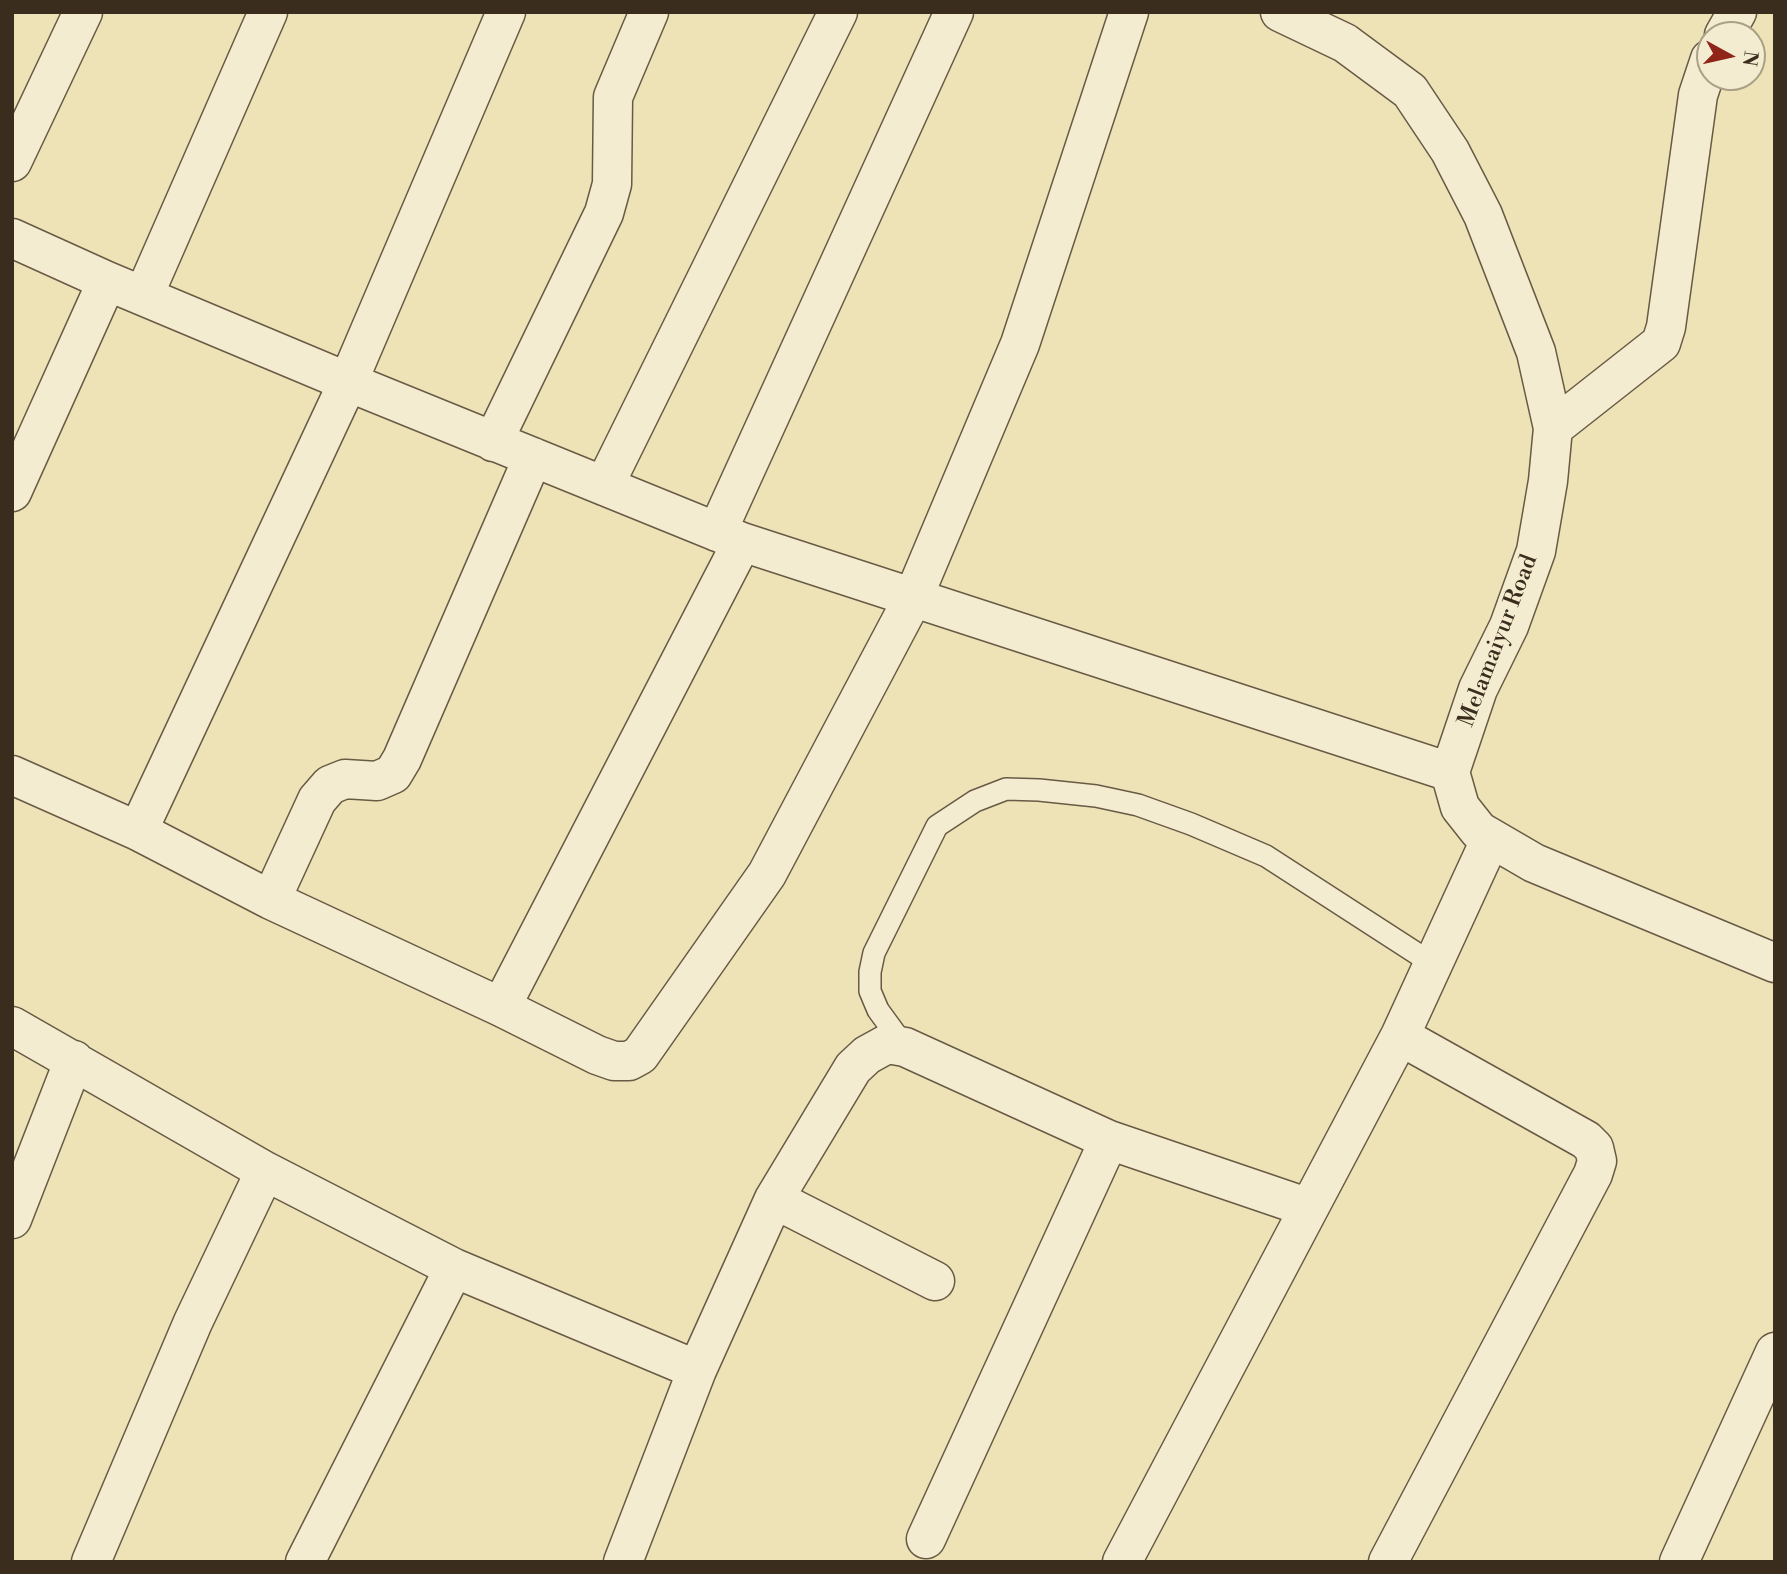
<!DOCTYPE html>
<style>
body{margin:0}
#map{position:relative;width:1787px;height:1574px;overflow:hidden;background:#eee2b7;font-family:"Libre Bodoni",serif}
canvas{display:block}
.frame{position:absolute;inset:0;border:14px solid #3b2d1d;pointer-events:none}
.north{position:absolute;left:1696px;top:21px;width:70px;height:70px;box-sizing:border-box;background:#f4ecd0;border:2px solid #aaa088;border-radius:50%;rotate:98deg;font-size:19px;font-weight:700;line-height:28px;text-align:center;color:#3b2d1d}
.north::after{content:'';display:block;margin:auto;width:24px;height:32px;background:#8f2418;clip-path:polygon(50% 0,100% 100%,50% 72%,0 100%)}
</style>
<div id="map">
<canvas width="1787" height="1574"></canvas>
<div class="frame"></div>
<div class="north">N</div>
</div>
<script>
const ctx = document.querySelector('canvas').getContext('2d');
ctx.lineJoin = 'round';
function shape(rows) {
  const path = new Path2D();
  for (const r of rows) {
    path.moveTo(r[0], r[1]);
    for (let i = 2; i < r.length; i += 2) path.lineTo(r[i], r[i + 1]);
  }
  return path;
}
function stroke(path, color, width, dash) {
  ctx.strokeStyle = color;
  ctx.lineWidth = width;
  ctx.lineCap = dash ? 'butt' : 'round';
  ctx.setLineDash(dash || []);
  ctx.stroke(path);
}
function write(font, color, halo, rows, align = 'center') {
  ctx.font = font + ' "Libre Bodoni",serif';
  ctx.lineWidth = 7;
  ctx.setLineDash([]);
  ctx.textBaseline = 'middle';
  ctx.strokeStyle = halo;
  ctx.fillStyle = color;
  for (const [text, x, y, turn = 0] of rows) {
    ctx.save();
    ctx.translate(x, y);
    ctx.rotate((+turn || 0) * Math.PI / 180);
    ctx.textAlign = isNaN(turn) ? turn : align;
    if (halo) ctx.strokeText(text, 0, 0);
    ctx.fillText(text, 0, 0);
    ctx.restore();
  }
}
const service = shape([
 [905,1047,878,1010,870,991,870,972,874,953,937,826,975,801,1006,789,1039,790,1096,796,1138,805,1191,824,1266,856,1433,964]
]);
const minor = shape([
 [1280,12,1345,43,1410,91,1450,151,1483,215,1536,352,1553,428,1548,481,1536,551,1509,626,1478,689,1450,772,1460,807,1479,831,1534,863,1775,963],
 [1724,35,1737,12],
 [12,162,83,12],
 [12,238,107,281,348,382,742,542,1450,772],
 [144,295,268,12],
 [1553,428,1661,343,1666,327,1698,95,1710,59],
 [493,442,604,213,612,184,613,97,649,12],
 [604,486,838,12],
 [12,492,107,281],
 [717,532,954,12],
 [12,775,138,831,271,900,501,1007,597,1055,614,1061,629,1061,640,1055,767,874,913,598,1020,344,1129,12],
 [138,831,348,382,506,12],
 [271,900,317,800,330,785,345,779,377,781,393,774,402,759,533,457],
 [501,1007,742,542],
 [12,1026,265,1171,454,1268,697,1370,623,1562],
 [774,1199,935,1281],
 [12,1219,74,1060],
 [697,1370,774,1199,853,1068,867,1055,887,1044,905,1047,1109,1140,1309,1208],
 [926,1539,1109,1140],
 [91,1562,193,1322,265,1171],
 [305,1562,454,1268],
 [1122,1562,1400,1036,1491,838],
 [1388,1562,1593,1174,1597,1161,1594,1148,1586,1140,1400,1036],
 [1679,1562,1775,1352]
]);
stroke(service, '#685a44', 24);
stroke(minor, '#685a44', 41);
stroke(service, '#f4ecd0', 21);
stroke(minor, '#f4ecd0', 38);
write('23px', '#3b2d1d', '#f4ecd0', [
 ["Melamaiyur Road",1499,641,-69]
]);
</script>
